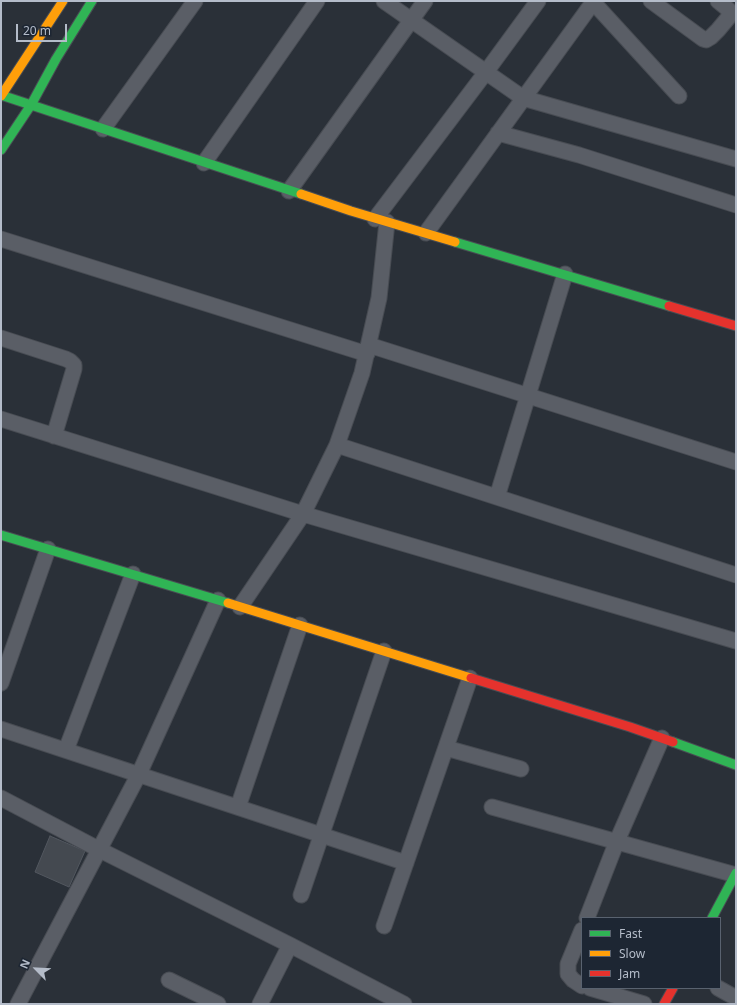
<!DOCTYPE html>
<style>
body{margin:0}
#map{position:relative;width:737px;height:1005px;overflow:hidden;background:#2a3038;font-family:"Noto Sans",sans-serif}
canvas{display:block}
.frame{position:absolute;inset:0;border:2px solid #b4bcc9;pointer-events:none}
.legend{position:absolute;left:581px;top:917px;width:140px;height:72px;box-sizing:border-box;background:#1d2633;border:1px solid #59626f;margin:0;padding:5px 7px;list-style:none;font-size:12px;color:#b4bcc9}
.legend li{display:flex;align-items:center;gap:8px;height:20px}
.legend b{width:20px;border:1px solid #59626f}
.north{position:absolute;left:16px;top:949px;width:40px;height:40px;-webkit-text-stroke:3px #1d2633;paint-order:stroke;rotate:294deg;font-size:11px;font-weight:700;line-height:16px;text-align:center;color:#b4bcc9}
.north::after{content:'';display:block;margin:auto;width:14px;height:18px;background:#b4bcc9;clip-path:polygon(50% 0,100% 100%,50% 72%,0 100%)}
.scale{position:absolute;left:16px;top:24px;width:51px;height:18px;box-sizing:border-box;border:2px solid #b4bcc9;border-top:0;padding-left:5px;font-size:12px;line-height:14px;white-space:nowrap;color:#b4bcc9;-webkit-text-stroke:3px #1d2633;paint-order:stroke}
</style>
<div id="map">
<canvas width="737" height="1005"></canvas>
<div class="frame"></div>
<ul class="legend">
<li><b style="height:5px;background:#30b455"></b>Fast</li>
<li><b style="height:5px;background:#ff9f0a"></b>Slow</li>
<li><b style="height:5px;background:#e5322d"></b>Jam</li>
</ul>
<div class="north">N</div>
<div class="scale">20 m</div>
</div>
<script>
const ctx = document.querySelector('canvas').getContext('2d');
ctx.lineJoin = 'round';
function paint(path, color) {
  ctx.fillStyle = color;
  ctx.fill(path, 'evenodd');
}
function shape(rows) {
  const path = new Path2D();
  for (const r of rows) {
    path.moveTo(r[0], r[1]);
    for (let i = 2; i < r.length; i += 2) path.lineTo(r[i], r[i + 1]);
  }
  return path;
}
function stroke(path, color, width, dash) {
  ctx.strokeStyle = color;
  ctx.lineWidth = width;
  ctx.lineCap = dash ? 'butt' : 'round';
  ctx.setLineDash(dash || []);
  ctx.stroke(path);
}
const building = shape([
 [50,836,85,851,69,887,35,872,50,836]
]);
paint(building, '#444950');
stroke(building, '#52575f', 1);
const street = shape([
 [384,1,523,98,736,159],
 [651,1,703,39,706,40,711,37,718,30,728,18,729,14,729,10,718,1],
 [593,2,679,96],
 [103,129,195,1],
 [498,133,579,155,736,205],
 [204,163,317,1],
 [289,191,425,1],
 [375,219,486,72,538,1],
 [426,233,594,1],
 [1,239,367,354],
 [1,338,66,359,70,361,74,365,74,369,54,436],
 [369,345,736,462],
 [1,419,303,514,736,641],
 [337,445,736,575],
 [497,497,565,274],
 [240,607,303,514,337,445,362,373,379,298,387,222],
 [1,683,48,549],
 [1,729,406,863],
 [446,748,521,769],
 [66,750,133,574],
 [1,798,100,850,290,945,404,1004],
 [238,807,300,625],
 [492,807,736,875],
 [301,895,384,651],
 [587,918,617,841,662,738],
 [384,926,470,678],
 [582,930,568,964,568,974,573,980,582,986],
 [169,980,218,1004],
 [590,988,644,1004],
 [718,988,736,998],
 [18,1004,139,774,218,600],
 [260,1004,290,945]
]);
const fast = shape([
 [1,95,301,194],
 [1,150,31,105,56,59,92,1],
 [455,242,669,306],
 [1,535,228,603],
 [673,742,736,765],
 [712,918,736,873]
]);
const slow = shape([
 [1,96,63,1],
 [301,194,351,211,455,242],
 [228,603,471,678]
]);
const jam = shape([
 [669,306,736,326],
 [471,678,630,727,673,742],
 [664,1004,673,988]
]);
stroke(street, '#484c53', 17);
stroke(fast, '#484c53', 11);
stroke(slow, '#484c53', 11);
stroke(jam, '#484c53', 11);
stroke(street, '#5a5e66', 15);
stroke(fast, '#30b455', 9);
stroke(slow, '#ff9f0a', 9);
stroke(jam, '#e5322d', 9);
</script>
